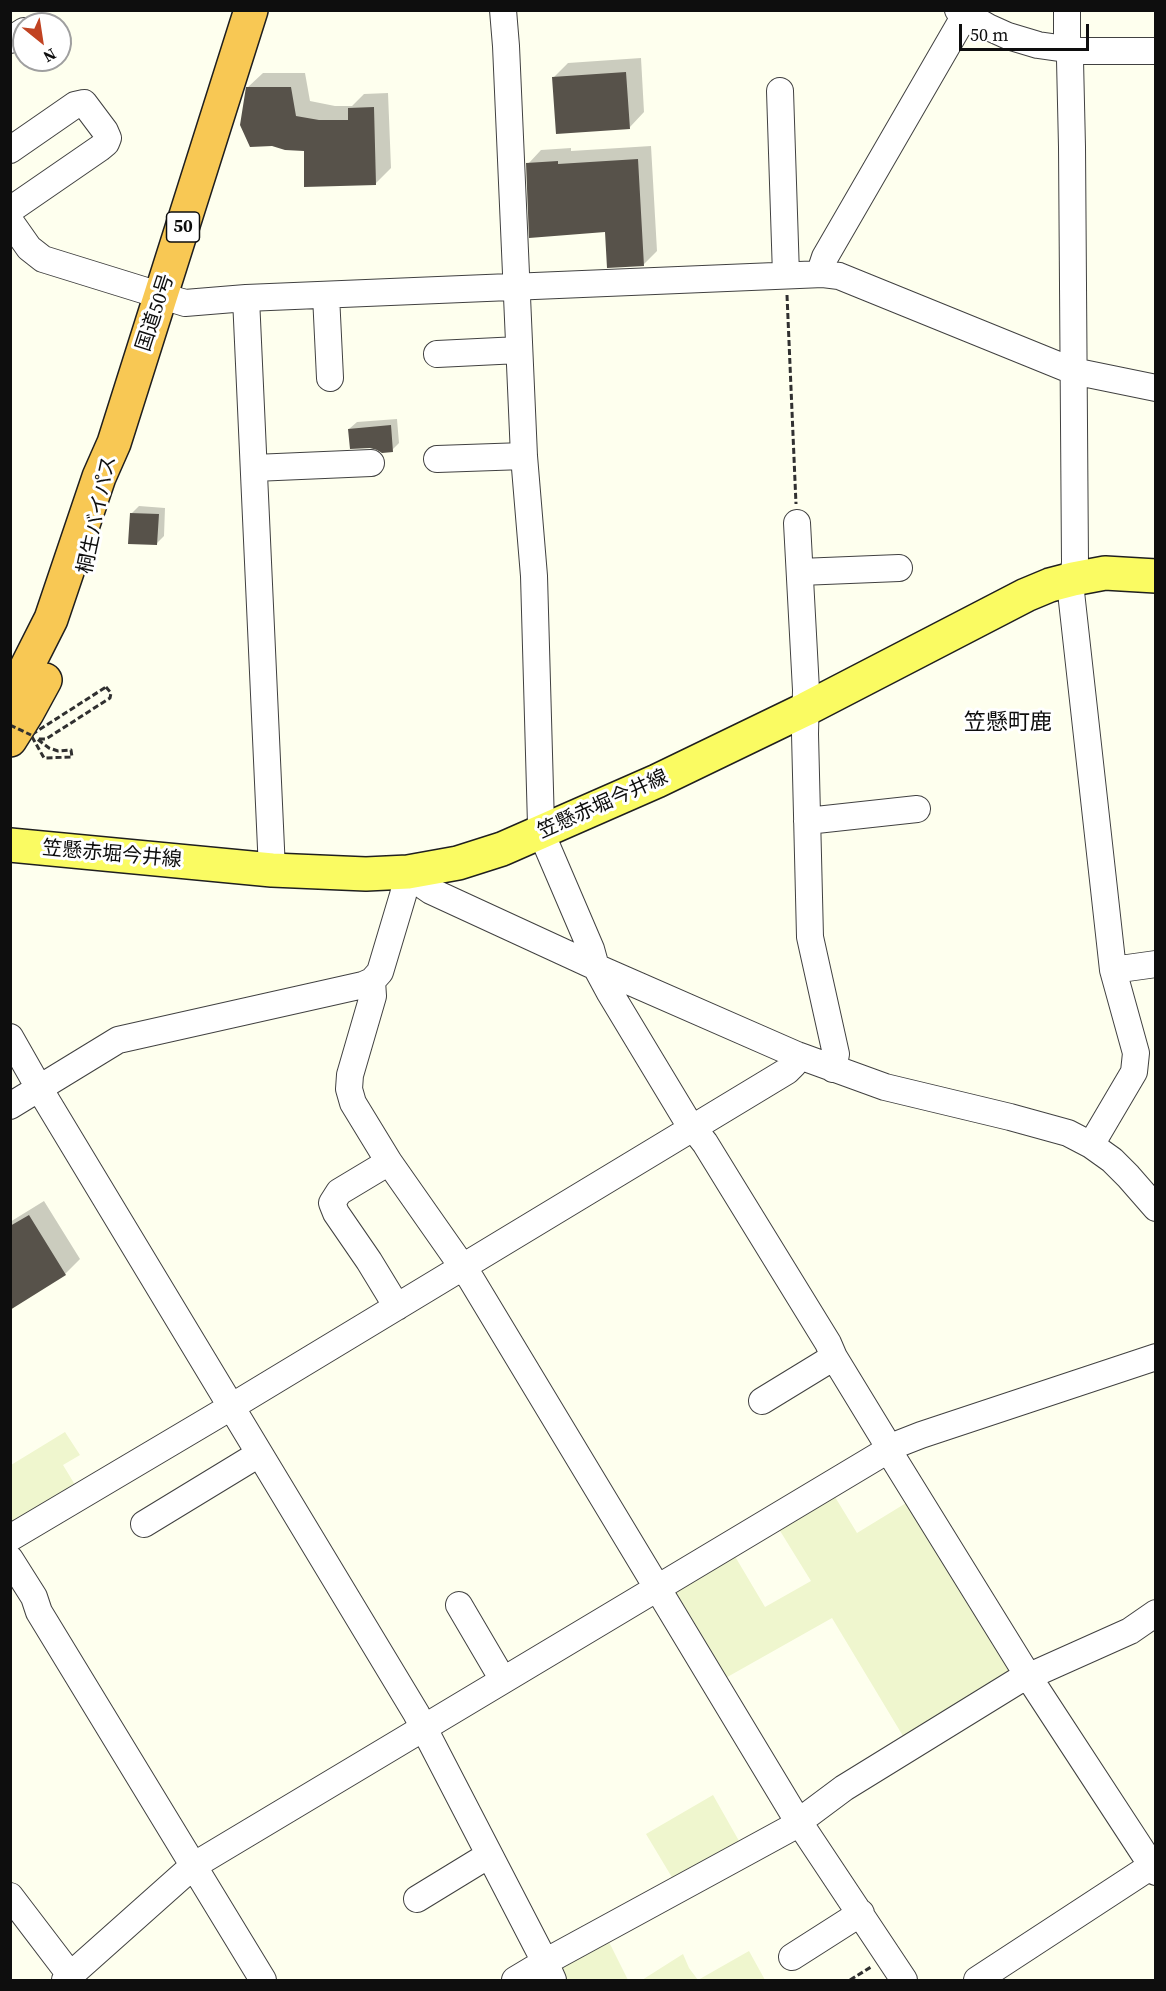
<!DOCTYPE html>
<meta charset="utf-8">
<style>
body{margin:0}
#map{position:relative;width:1166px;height:1991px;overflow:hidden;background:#feffee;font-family:"Source Serif 4",serif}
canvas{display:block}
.frame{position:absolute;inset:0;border:12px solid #0e0e0e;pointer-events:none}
.north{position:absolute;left:12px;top:12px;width:60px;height:60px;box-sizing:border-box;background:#fff;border:2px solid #9f9f9f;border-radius:50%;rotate:150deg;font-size:16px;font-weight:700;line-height:24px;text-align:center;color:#0e0e0e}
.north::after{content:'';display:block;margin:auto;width:21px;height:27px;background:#c14322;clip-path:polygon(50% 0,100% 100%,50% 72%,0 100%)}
.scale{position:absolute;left:959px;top:24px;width:130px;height:27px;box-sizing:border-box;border:3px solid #0e0e0e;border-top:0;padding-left:8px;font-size:18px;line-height:21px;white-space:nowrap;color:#0e0e0e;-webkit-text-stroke:4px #fff;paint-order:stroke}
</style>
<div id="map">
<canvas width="1166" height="1991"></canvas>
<div class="frame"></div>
<div class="north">N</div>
<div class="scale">50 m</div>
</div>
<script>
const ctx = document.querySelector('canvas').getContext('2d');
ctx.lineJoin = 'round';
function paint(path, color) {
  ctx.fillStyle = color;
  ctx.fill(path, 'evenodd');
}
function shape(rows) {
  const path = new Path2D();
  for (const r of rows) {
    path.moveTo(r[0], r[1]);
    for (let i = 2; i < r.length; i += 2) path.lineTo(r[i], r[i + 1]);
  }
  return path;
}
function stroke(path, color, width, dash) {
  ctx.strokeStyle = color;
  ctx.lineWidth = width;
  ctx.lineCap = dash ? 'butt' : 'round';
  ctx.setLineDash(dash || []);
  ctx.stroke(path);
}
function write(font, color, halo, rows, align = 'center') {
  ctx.font = font + ' "Source Serif 4","Noto Sans JP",serif';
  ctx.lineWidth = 6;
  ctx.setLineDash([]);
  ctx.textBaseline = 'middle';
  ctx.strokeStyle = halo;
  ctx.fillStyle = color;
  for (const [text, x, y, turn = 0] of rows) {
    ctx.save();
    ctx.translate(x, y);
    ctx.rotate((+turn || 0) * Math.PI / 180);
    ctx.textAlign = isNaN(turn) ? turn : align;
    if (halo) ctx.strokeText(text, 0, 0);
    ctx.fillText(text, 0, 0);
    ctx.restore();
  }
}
paint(shape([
 [65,1432,80,1455,63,1465,80,1493,11,1529,11,1465],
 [832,1492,857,1533,911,1500,1011,1667,1009,1677,906,1741,832,1618,722,1680,672,1589,733,1553,765,1607,811,1581,777,1526],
 [713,1795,743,1848,676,1884,646,1834],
 [606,1936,628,1980,558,1980,559,1962],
 [749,1951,765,1980,642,1980,683,1954,689,1968,698,1980]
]), '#eff6ce');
paint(shape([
 [641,58,644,112,630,127,553,78,568,63],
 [263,73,305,73,310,101,335,106,352,106,364,94,388,93,391,168,376,183,306,149,248,87],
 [651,146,657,251,643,265,606,230,528,164,541,150,571,148,571,151],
 [397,419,399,443,392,450,349,429,357,422],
 [139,506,165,508,164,536,157,543,131,514],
 [44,1201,80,1259,65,1274,10,1308,10,1222]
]), '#0003');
paint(shape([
 [626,72,630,129,556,134,552,77],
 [246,87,291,87,296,116,319,120,348,120,348,108,374,107,376,185,304,187,304,151,285,150,272,146,250,147,240,125],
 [638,159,644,266,607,268,605,232,529,238,526,163,558,161,558,164],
 [391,425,393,452,382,453,377,450,370,448,350,449,348,429],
 [130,513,159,514,157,545,128,544],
 [29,1215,66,1275,10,1310,10,1226]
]), '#57524a');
const minor = shape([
 [503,10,506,46,524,456,534,576,541,825,546,844,591,949,596,967,610,993,686,1119,705,1143,828,1343,834,1357,884,1439,892,1456,1028,1676,1156,1872],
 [958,10,988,27,1008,36,1038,45,1080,51,1156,51],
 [1067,10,1067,38,1070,60,1072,147,1075,563,1071,592,1113,970,1136,1053,1134,1072,1091,1145],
 [10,40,24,31],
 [780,91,786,275],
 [10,150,75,105,84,103,105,131,108,138,106,143,100,148,10,210],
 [10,221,29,248,43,259,185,303,246,298,823,274,839,276,1073,371,1156,388],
 [823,274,822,266,825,257,965,15],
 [326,295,330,378],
 [246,298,272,870],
 [437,354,519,350],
 [437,459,524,456],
 [254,468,371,463],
 [797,523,806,690,805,734,810,937,836,1054,833,1069],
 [800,572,899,568],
 [807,821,917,809],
 [408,872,418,882,431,891,596,967,797,1055,885,1087,1010,1117,1068,1133,1091,1145,1112,1160,1128,1176,1156,1208],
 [1113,970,1156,964],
 [372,981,373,996,350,1075,349,1089,353,1103,389,1162,471,1279,793,1813,904,1980],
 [10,1037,39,1088,416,1713,545,1962,553,1980],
 [10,1106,118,1040,363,985,372,981,380,972,403,895,408,872],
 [389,1162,339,1192,332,1203,336,1213,369,1261,397,1307],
 [762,1401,834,1357],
 [144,1524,259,1454],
 [10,1538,231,1407,787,1071,794,1064,797,1055],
 [10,1559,34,1597,39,1612,263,1980],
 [459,1605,503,1680],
 [10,1896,71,1976],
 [417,1899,489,1855],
 [792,1957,861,1913],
 [65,1980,193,1866,898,1444,921,1435,1156,1357],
 [515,1980,545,1962,789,1829,844,1788,1016,1682,1130,1631,1156,1613],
 [977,1980,1156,1863]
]);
const major = shape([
 [10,845,272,870,366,874,408,872,458,863,502,849,657,781,806,709,1026,595,1050,585,1073,579,1105,573,1156,576]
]);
const highway = shape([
 [10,700,51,619,99,477,114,443,251,10],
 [10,740,27,713,45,680]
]);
stroke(minor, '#414141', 28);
stroke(major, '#1f1f1f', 36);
stroke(highway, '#1f1f1f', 36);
stroke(shape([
 [787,295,796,504],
 [106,687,111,693,110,698,46,739,37,739,49,748,58,751,71,750,72,757,44,758,31,735,106,687],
 [850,1980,871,1967]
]), '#303030', 3, [6, 3]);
stroke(minor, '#fff', 26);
stroke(major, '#fafb62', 33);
stroke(highway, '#f8c854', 33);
stroke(shape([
 [10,725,31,735]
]), '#303030', 3, [6, 3]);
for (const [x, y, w] of [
 [183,227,33]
]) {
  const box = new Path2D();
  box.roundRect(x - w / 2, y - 15, w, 30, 4.5);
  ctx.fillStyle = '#fff';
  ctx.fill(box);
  stroke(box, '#0e0e0e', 1.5);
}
write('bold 18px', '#0e0e0e', null, [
 ["50",183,227]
]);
write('20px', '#0e0e0e', '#fff', [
 ["国道50号",156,313,-72],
 ["桐生バイパス",98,515,-78],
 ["笠懸赤堀今井線",603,805,-24],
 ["笠懸赤堀今井線",112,855,5]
]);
write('22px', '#0e0e0e', '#fff', [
 ["笠懸町鹿",1008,723]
]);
</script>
